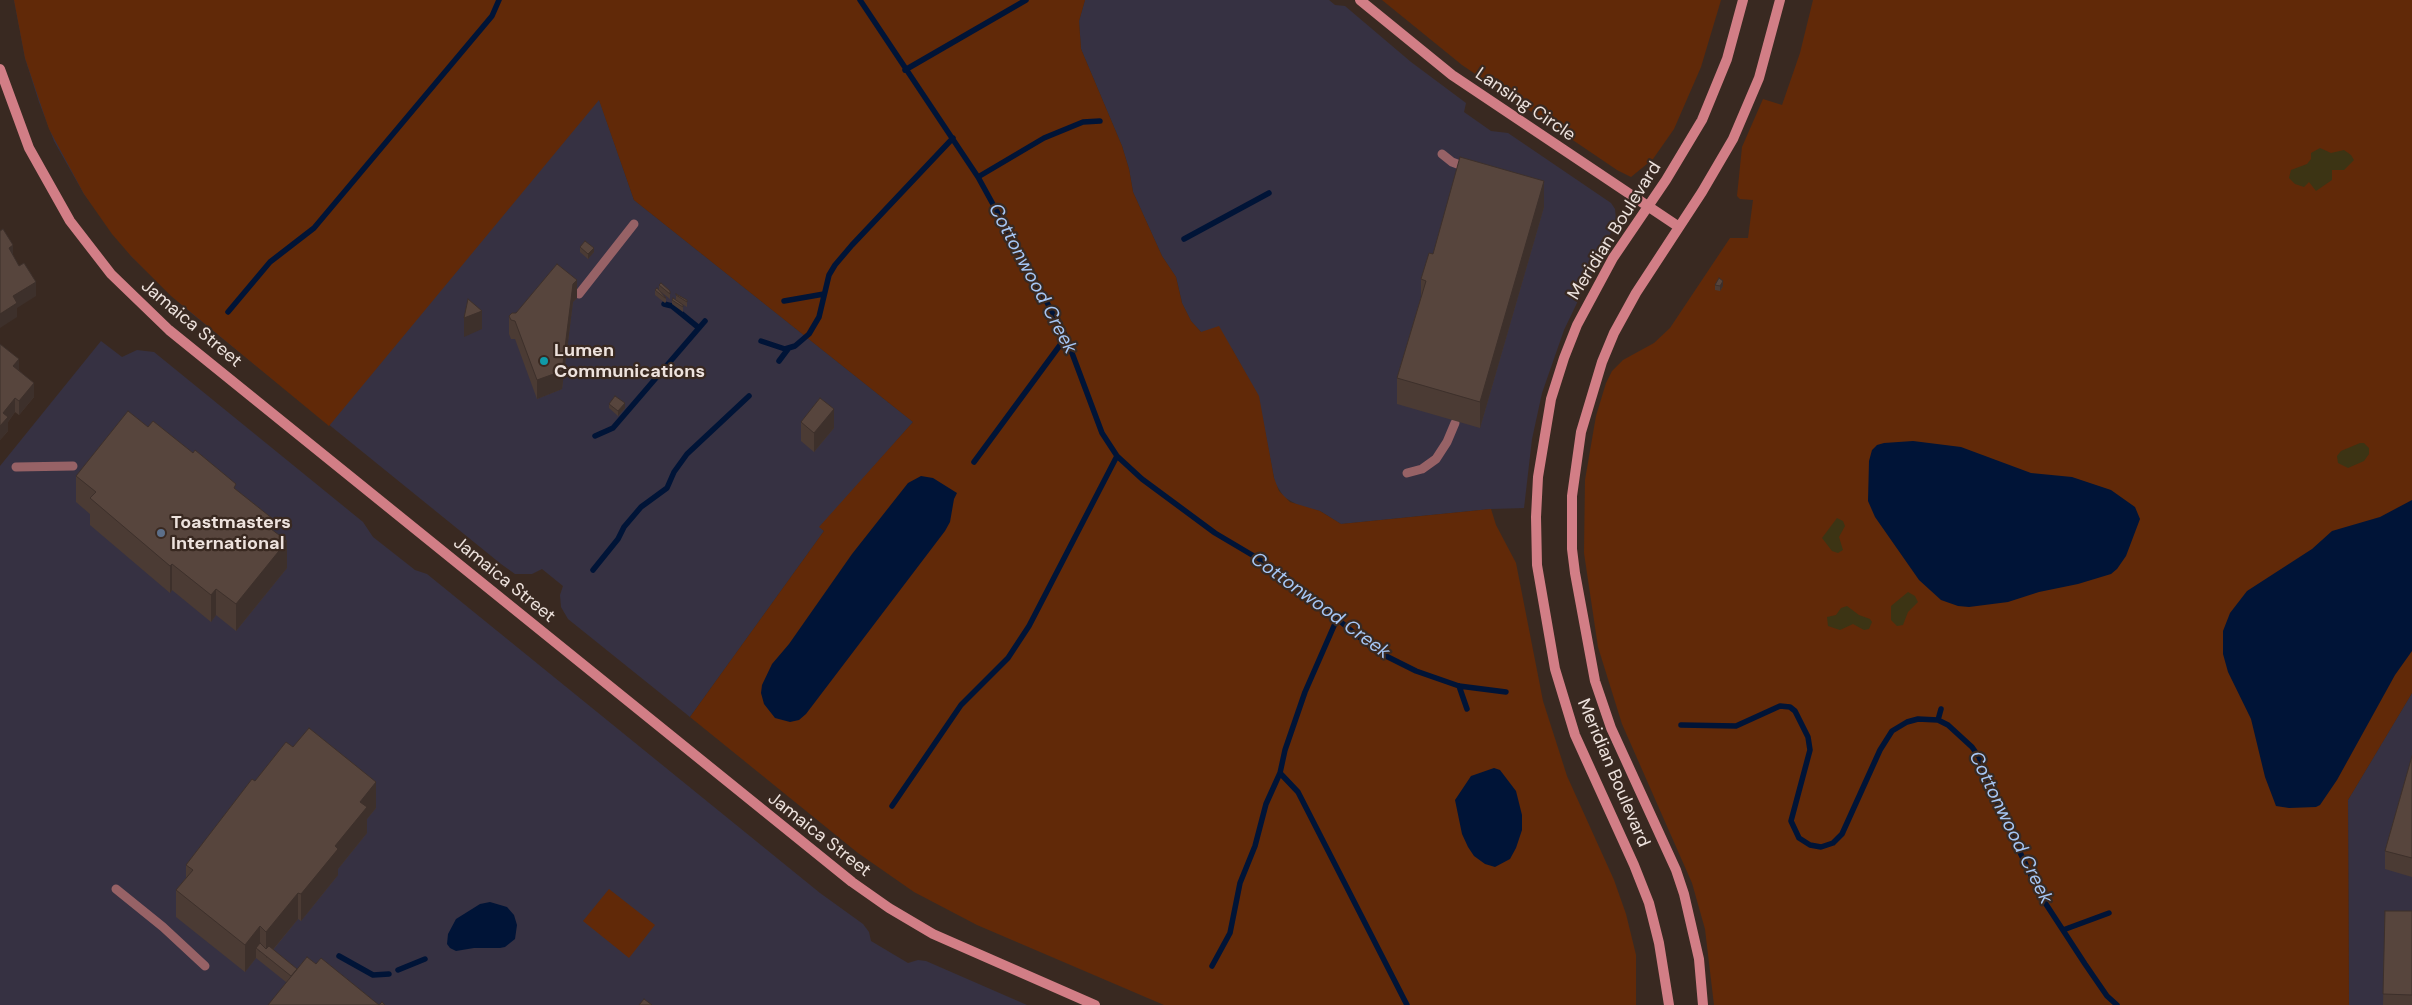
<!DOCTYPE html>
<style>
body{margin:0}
canvas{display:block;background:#392921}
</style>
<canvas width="2412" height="1005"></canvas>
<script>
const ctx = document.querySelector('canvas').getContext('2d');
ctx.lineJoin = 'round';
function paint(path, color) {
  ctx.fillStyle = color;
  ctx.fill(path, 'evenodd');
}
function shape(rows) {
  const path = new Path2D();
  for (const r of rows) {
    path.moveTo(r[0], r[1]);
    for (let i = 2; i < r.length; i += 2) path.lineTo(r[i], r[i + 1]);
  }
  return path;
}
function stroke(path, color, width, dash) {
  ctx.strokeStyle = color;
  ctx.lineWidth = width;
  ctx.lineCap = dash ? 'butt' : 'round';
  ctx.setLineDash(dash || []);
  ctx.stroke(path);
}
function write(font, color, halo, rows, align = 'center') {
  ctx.font = font + ' "DM Sans",sans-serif';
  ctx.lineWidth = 4.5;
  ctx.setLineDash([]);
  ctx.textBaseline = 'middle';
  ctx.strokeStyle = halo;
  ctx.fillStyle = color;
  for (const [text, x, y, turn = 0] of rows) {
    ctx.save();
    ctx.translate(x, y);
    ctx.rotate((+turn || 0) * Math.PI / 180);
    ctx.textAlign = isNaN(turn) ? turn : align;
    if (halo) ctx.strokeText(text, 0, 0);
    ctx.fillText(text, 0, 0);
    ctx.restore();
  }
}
paint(shape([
 [14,0,599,99,634,200,913,422,820,527,824,531,690,717,568,619,561,607,560,595,563,586,542,569,532,574,515,574,501,564,185,308,131,256,84,194,54,141,39,102,25,58],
 [1085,0,1329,0,1335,5,1345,6,1411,62,1466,103,1464,112,1491,131,1508,133,1611,203,1615,209,1616,220,1613,230,1608,237,1610,244,1587,282,1564,330,1542,393,1532,439,1524,508,1491,509,1341,524,1320,511,1301,507,1284,497,1275,483,1258,396,1232,349,1201,332,1191,321,1182,303,1176,277,1162,256,1133,192,1129,169,1122,146,1081,49,1079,21],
 [101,341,122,357,137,350,154,352,363,522,373,537,415,570,427,574,820,893,863,924,869,932,871,941,908,963,918,960,926,961,1027,1005,0,1005,0,466],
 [2412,693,2412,1005,2349,1005,2348,800]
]), '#363142');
paint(shape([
 [14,0,1085,0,1079,21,1081,49,1122,146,1129,169,1133,192,1162,256,1176,277,1182,303,1191,321,1201,332,1219,326,1259,396,1274,478,1279,491,1290,502,1320,511,1341,524,1491,509,1496,525,1516,563,1543,701,1567,776,1614,880,1626,914,1636,955,1636,1005,1164,1005,977,925,914,892,858,853,690,717,824,531,819,527,913,422,634,200,599,100,329,426,171,296,131,256,112,234,84,194,49,129,25,58],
 [1382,0,1721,0,1701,67,1674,129,1653,159,1631,177,1617,170,1462,65],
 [1813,0,2412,0,2412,693,2348,800,2349,1005,1714,1005,1705,929,1692,883,1622,724,1598,647,1584,553,1585,480,1596,416,1606,383,1612,371,1623,360,1654,343,1670,328,1730,238,1748,238,1753,200,1740,199,1737,196,1742,147,1763,99,1782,105,1800,53],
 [609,889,655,925,629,958,583,921]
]), '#612908');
paint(shape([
 [2320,148,2331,153,2344,150,2351,155,2354,160,2344,170,2332,170,2332,180,2316,191,2309,182,2304,187,2295,184,2289,178,2291,170,2307,164,2311,159,2311,153],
 [2360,443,2364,443,2369,448,2369,454,2364,461,2348,468,2338,463,2337,456,2341,451],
 [1837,518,1843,521,1845,526,1839,537,1843,550,1838,553,1832,551,1822,538],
 [1908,592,1915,596,1918,602,1908,612,1903,625,1897,626,1891,620,1891,606],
 [1847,606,1859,615,1870,619,1872,622,1869,629,1864,630,1853,624,1840,630,1828,626,1827,617,1836,615,1841,608]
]), '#3c3414');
paint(shape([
 [1913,441,1961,447,2031,473,2072,477,2111,490,2135,507,2140,519,2126,556,2117,569,2111,574,2078,584,2039,592,2008,602,1969,607,1958,606,1941,600,1919,580,1875,517,1868,501,1869,461,1872,450,1877,445,1884,443],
 [921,476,933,478,957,493,954,499,950,522,945,531,806,714,799,720,790,722,775,718,764,704,761,693,762,685,772,664,789,644,852,554,908,483],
 [2412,500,2412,651,2395,675,2337,780,2320,805,2316,807,2289,808,2276,806,2265,777,2251,719,2228,672,2223,654,2223,631,2230,613,2247,591,2312,549,2332,531,2380,517],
 [1494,768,1500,770,1516,791,1522,815,1522,830,1516,848,1510,859,1495,867,1485,864,1474,856,1468,847,1462,834,1455,800,1471,776],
 [490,902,507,907,514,915,517,925,515,939,505,947,500,948,474,948,456,951,450,948,447,944,448,934,456,919,480,904]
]), '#001437');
stroke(shape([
 [860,0,978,177,1066,337,1102,433,1117,456,1142,479,1215,533,1269,565,1290,580,1376,651,1416,671,1459,686,1506,692],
 [905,70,1026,0],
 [978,177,1044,138,1083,122,1100,121],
 [1184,239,1269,193],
 [784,301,824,294],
 [664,304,672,306,699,328],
 [228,312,270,262,314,228,492,16,499,0],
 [761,341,785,349,795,346,809,334,819,317,829,275,835,265,852,245,953,138],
 [779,361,788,349],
 [595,436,613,428,705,321],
 [974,462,1066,337],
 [593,570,618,539,624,527,641,507,667,488,674,472,687,454,749,396],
 [1459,686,1467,709],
 [1938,720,1941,709],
 [1681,725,1736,726,1780,706,1790,707,1795,711,1808,737,1810,750,1791,821,1799,838,1810,845,1821,847,1833,843,1842,834,1880,750,1892,731,1907,722,1918,719,1938,720,1948,725,1972,747,1979,757,2002,815,2042,898,2085,964,2107,996,2117,1005],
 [1280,773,1298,792,1407,1005],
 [892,806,961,705,1008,658,1029,626,1117,456],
 [2063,930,2109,913],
 [339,956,373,975,389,974],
 [1212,966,1230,933,1240,883,1255,846,1266,804,1280,773,1285,750,1305,692,1337,619],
 [398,970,425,959]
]), '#001437', 5.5);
stroke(shape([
 [1442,154,1452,162,1468,168],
 [579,294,634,224],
 [16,467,73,466],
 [1407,473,1422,469,1436,459,1447,442,1455,423],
 [116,889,163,927,205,966]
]), '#976266', 9);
stroke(shape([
 [1360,0,1452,75,1679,227],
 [0,69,29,148,70,221,111,274,169,330,852,882,889,908,933,934,1095,1005],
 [1669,1005,1659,943,1649,903,1634,865,1575,735,1555,669,1537,565,1536,517,1538,477,1551,399,1564,358,1577,325,1613,258,1666,180,1702,120,1727,59,1743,0],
 [1703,1005,1699,959,1684,894,1676,870,1611,728,1595,681,1575,573,1572,549,1572,496,1581,432,1602,362,1614,333,1636,293,1702,192,1733,139,1759,78,1780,0]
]), '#d27e86', 10);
paint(shape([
 [1544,207,1480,428,1397,404,1397,378,1421,297,1421,279,1433,254],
 [580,247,594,252,588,259,580,252],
 [659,285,670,291,670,299,660,291,666,298,666,302,665,303,655,295,655,290,659,290],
 [1715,285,1723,286,1720,291,1715,290],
 [676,295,687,300,687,307,679,302,683,305,683,312,672,304,672,300,676,300],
 [577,298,573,302,562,389,537,399,515,339,511,339,509,334,509,316,516,313],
 [19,370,34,397,19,415,15,412,8,422,8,431,0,440],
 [609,404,625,408,618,416,609,408],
 [801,422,834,428,814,452,801,441],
 [148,427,236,490,273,530,287,568,236,631,216,615,211,622,172,590,170,593,90,525,90,514,76,502,76,476],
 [2412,756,2412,877,2385,869,2385,851],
 [255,781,376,808,367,819,367,833,338,869,338,875,301,921,298,919,273,950,297,969,316,964,379,1005,286,982,256,958,245,972,176,917,176,890,186,878,186,865],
 [2385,911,2412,911,2412,1005,2383,1005]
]), '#4b3b34');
paint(shape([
 [1544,181,1544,207,1480,428,1480,402],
 [13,245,13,259,9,248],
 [594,248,594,252,588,259,588,254],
 [577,280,577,298,573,302,562,389,537,399,537,380,573,284],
 [1723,281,1723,286,1720,291,1720,286],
 [36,282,36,296,17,308,17,317,0,328,0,314,13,296],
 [482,311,482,329,464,337,464,318],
 [19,359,19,373,13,366],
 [34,383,34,397,19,415,19,401],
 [15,398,15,412,8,422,8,431,0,440,0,426,3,413],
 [625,403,625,408,618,416,618,411],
 [834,409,834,428,814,452,814,433],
 [273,519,273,545,267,526],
 [287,541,287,568,236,631,236,604],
 [172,564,172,590,170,593,170,566],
 [216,589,216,615,211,622,211,595],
 [376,782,376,808,367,819,367,833,338,869,338,875,301,921,301,894,335,846,360,802],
 [298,893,298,919,266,958,266,932],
 [260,926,260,952,256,948,256,958,245,972,245,945]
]), '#3d302b');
const building = shape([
 [1460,157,1544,181,1480,402,1397,378,1426,281,1421,279,1429,253,1433,254,1460,157],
 [3,229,13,245,9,248,19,266,24,263,36,282,13,296,17,303,0,314,0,231,3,229],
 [585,241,594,248,588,254,580,247,585,241],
 [557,264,577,280,573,284,562,371,537,380,515,321,511,320,509,316,512,313,516,313,557,264],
 [1719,278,1723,281,1720,286,1715,285,1719,278],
 [661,283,670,291,670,294,659,285,661,283],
 [657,288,666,298,665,298,655,290,657,288],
 [676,294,687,300,687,302,676,295,676,294],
 [673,298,683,305,683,307,672,300,673,298],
 [468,299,482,311,464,318,468,299],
 [0,344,19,359,13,366,34,383,19,401,15,398,3,413,8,417,0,426,0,344],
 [615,396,625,403,618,411,609,404,615,396],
 [820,398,834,409,814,433,801,422,820,398],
 [128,411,148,427,153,421,193,453,195,450,236,484,234,488,273,519,267,526,287,541,236,604,216,589,211,595,172,564,170,566,90,498,96,492,76,476,128,411],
 [309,728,376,782,360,802,367,807,335,846,338,849,301,894,298,893,266,932,260,926,245,945,176,890,193,870,186,865,252,779,255,781,286,742,293,747,309,728],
 [2412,756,2412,858,2385,851,2412,756],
 [2385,911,2412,911,2412,995,2383,994,2385,911],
 [260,943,266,949,269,946,297,969,291,976,256,948,260,943],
 [307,957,316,964,321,958,379,1005,268,1005,307,957],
 [644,999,652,1005,639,1005,644,999],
 [382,1002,385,1005,379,1005,382,1002]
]);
paint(building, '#57453d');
stroke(building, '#3d302b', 1);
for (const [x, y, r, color] of [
 [544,361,5,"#0f9aa8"],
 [161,533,5,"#5c6f8a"]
]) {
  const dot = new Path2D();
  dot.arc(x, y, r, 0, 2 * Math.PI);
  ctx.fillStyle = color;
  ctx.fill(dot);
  stroke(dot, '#392921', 2);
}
write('18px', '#ede2dd', '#392921', [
 ["Lansing Circle",1525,105,34],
 ["Meridian Boulevard",1615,231,-58],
 ["Jamaica Street",191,324,40],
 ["Jamaica Street",504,580,39],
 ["Meridian Boulevard",1613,773,67],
 ["Jamaica Street",819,835,38]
]);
write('bold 18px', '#ede2dd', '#392921', [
 ["Lumen",554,351],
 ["Communications",554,372],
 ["Toastmasters",171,523],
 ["International",171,544]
], 'left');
write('italic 19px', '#a6c6f4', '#392921', [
 ["Cottonwood Creek",1032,279,62],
 ["Cottonwood Creek",1320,606,36],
 ["Cottonwood Creek",2010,828,64]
]);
</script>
